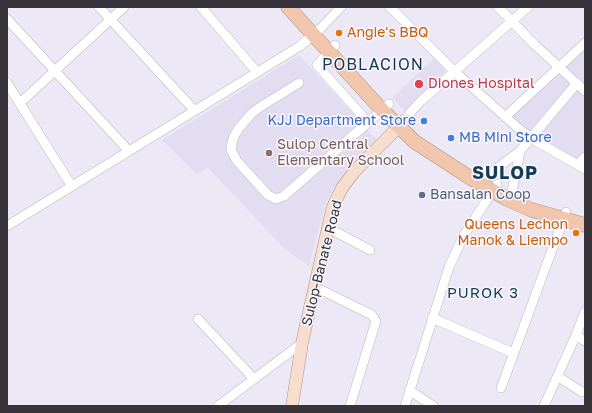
<!DOCTYPE html>
<style>
body{margin:0}
#map{position:relative;width:592px;height:413px;overflow:hidden;background:#ece8f6;font-family:"Golos Text",sans-serif}
canvas{display:block}
.frame{position:absolute;inset:0;border:8px solid #36343a;pointer-events:none}
</style>
<div id="map">
<canvas width="592" height="413"></canvas>
<div class="frame"></div>
</div>
<script>
const ctx = document.querySelector('canvas').getContext('2d');
ctx.lineJoin = 'round';
function paint(path, color) {
  ctx.fillStyle = color;
  ctx.fill(path, 'evenodd');
}
function shape(rows) {
  const path = new Path2D();
  for (const r of rows) {
    path.moveTo(r[0], r[1]);
    for (let i = 2; i < r.length; i += 2) path.lineTo(r[i], r[i + 1]);
  }
  return path;
}
function stroke(path, color, width, dash) {
  ctx.strokeStyle = color;
  ctx.lineWidth = width;
  ctx.lineCap = dash ? 'butt' : 'round';
  ctx.setLineDash(dash || []);
  ctx.stroke(path);
}
function write(font, color, halo, rows, align = 'center') {
  ctx.font = font + ' "Golos Text",sans-serif';
  ctx.lineWidth = 3;
  ctx.setLineDash([]);
  ctx.textBaseline = 'middle';
  ctx.strokeStyle = halo;
  ctx.fillStyle = color;
  for (const [text, x, y, turn = 0] of rows) {
    ctx.save();
    ctx.translate(x, y);
    ctx.rotate((+turn || 0) * Math.PI / 180);
    ctx.textAlign = isNaN(turn) ? turn : align;
    if (halo) ctx.strokeText(text, 0, 0);
    ctx.fillText(text, 0, 0);
    ctx.restore();
  }
}
paint(shape([
 [585,46,585,167,537,140,508,117],
 [299,55,377,140,349,167,333,189,325,205,309,266,287,251,208,168,197,175,162,140],
 [434,58,446,71,405,111,392,98]
]), '#e3ddf2');
const minor = shape([
 [99,7,194,110],
 [201,7,257,72],
 [390,7,455,72,518,128,534,140,585,169],
 [498,7,535,45,585,91],
 [7,19,128,150],
 [335,45,317,65,368,122],
 [7,83,71,185],
 [299,83,260,107,251,114,239,128,234,136,232,143,231,150,237,161,268,195,276,199,284,196,389,104],
 [20,103,124,7],
 [505,117,585,43],
 [405,120,407,116,421,101,528,7],
 [578,165,585,157],
 [485,177,520,151,577,83],
 [512,192,520,151],
 [7,226,300,46,320,29,341,7],
 [328,228,370,250],
 [315,287,368,313,371,314,376,321,350,406],
 [432,318,513,353],
 [198,319,254,379],
 [576,335,585,341],
 [557,376,582,392],
 [501,388,566,212],
 [409,390,433,406],
 [218,406,302,343],
 [405,406,449,267,463,237,497,184],
 [544,406,576,335,585,312]
]);
const major = shape([
 [292,406,302,343,332,210,336,200,342,188,354,172,405,120]
]);
const highway = shape([
 [288,7,382,110,415,142,469,177,507,199,532,210,585,225]
]);
stroke(minor, '#bbb8c5', 10);
stroke(major, '#b09385', 13);
stroke(highway, '#b09385', 15);
stroke(minor, '#fff', 9);
stroke(major, '#f7ddce', 12);
stroke(highway, '#f2c6ad', 14);
for (const [x, y, r, color] of [
 [339,33,4,"#e8710a"],
 [419,84,5,"#e0444e"],
 [424,121,4,"#3f7fe0"],
 [451,138,4,"#3f7fe0"],
 [269,153,4,"#8d6e63"],
 [422,195,4,"#5c6f8a"],
 [576,233,4,"#e8710a"]
]) {
  const dot = new Path2D();
  dot.arc(x, y, r, 0, 2 * Math.PI);
  ctx.fillStyle = color;
  ctx.fill(dot);
  stroke(dot, '#f9f6ff', 1.5);
}
write('14px', '#c56008', '#f9f6ff', [
 ["Angie's BBQ",347,33],
 ["Queens Lechon",568,225,"right"],
 ["Manok & Liempo",568,241,"right"]
], 'left');
write('14px', '#be3a42', '#f9f6ff', [
 ["Diones Hospital",428,84]
], 'left');
write('14px', '#366cbe', '#f9f6ff', [
 ["KJJ Department Store",416,121],
 ["MB Mini Store",459,138,"left"]
], 'right');
write('14px', '#785e54', '#f9f6ff', [
 ["Sulop Central",277,145],
 ["Elementary School",277,161]
], 'left');
write('14px', '#4e5e75', '#f9f6ff', [
 ["Bansalan Coop",430,195]
], 'left');
write('14px', '#36343a', '#f9f6ff', [
 ["Sulop-Banate Road",322,263,-76]
]);
ctx.letterSpacing = '1px';
write('15px', '#143d53', '#f9f6ff', [
 ["PUROK 3",483,293]
]);
ctx.letterSpacing = '0px';
ctx.letterSpacing = '1px';
write('16px', '#143d53', '#f9f6ff', [
 ["POBLACION",373,65]
]);
ctx.letterSpacing = '0px';
ctx.letterSpacing = '1px';
write('bold 18px', '#143d53', '#f9f6ff', [
 ["SULOP",505,173]
]);
ctx.letterSpacing = '0px';
</script>
